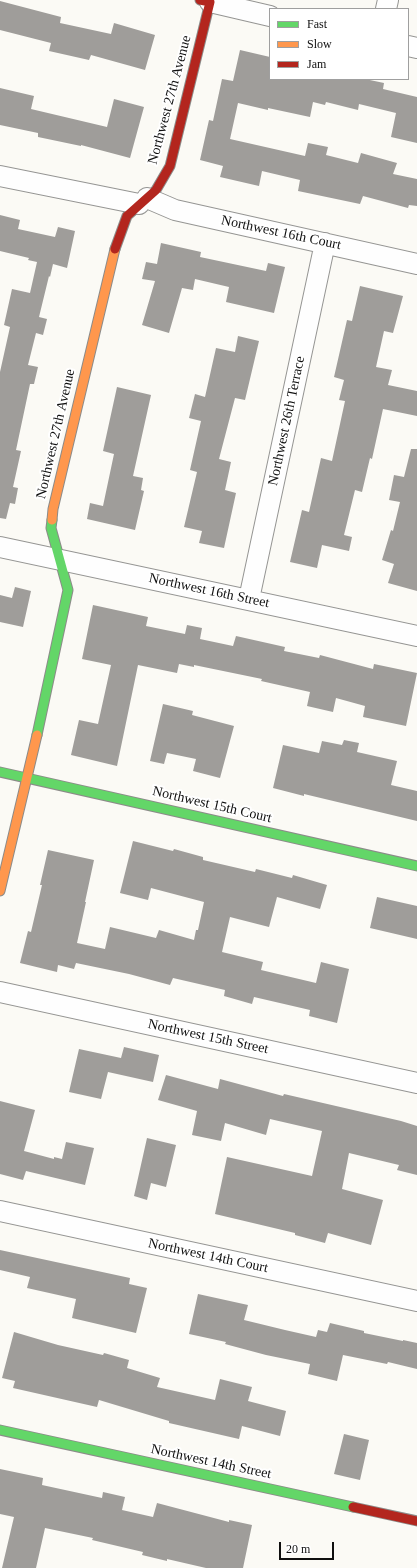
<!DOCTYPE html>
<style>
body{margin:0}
#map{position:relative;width:417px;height:1568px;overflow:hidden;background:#fbfaf5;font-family:Georgia,serif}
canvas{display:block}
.legend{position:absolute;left:269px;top:8px;width:140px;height:72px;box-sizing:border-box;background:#fff;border:1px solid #9f9f9f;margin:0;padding:5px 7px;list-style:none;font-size:12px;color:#0f0f0f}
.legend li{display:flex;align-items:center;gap:8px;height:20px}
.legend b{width:20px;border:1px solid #9f9f9f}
.scale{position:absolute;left:279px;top:1542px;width:55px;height:18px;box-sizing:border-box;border:2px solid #0f0f0f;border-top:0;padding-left:5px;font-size:12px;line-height:14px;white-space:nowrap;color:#0f0f0f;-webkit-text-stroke:3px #fff;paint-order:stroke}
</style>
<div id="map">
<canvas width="417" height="1568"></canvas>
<ul class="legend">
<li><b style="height:5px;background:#63d668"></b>Fast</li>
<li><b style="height:5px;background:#ff974d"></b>Slow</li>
<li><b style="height:5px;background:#b3261e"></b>Jam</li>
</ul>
<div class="scale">20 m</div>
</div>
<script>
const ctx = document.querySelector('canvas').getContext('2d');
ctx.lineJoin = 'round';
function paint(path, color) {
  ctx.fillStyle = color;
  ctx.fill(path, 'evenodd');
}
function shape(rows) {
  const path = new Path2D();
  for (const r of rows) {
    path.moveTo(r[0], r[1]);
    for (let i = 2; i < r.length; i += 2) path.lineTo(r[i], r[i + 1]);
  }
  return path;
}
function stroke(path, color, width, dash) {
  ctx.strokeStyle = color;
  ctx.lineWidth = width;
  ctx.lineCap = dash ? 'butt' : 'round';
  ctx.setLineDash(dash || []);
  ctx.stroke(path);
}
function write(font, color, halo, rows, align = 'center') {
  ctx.font = font + ' Georgia,serif';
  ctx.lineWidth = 4;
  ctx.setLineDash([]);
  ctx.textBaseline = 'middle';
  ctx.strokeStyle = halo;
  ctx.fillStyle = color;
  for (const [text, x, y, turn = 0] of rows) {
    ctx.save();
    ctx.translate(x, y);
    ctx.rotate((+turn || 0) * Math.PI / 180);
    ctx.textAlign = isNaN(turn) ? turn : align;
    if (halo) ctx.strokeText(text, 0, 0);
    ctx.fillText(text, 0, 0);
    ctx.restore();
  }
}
paint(shape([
 [0,1,61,17,60,23,111,34,114,23,155,35,145,70,91,55,89,60,49,51,51,43,0,30],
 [240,50,270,57,270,79,365,79,384,83,383,89,417,97,417,143,391,137,396,113,359,104,358,110,326,102,325,105,313,102,310,117,268,108,268,110,238,103,230,139,305,156,308,143,328,147,326,155,358,163,361,153,397,163,393,174,417,179,417,206,409,205,408,208,363,196,360,204,298,191,300,180,262,171,259,186,220,177,223,166,200,160,209,120,213,121,222,79,233,81],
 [0,88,34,96,31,109,107,127,114,99,144,107,130,158,81,145,81,146,38,137,38,133,0,125],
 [0,215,20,220,18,229,55,237,58,227,75,231,67,268,53,264,50,277,49,276,39,317,47,319,43,335,36,333,28,365,38,367,34,384,30,384,16,450,21,451,13,487,18,488,15,504,10,503,6,519,0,518,0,372,10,327,4,325,12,289,30,293,37,262,28,260,29,258,0,251],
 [161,243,201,252,200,257,266,271,268,263,285,267,274,313,226,302,229,287,195,279,193,290,182,288,169,333,142,325,155,281,142,279,146,262,157,264],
 [360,286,403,296,393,333,384,331,376,367,392,370,388,385,417,391,417,416,383,409,372,459,370,458,362,492,355,490,344,535,352,537,349,551,322,545,317,568,290,562,302,510,309,512,321,458,332,461,345,401,339,400,344,380,334,377,347,320,352,321],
 [238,336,259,341,245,400,235,398,219,459,231,462,225,490,236,493,224,548,199,543,202,531,184,527,197,472,190,470,201,421,189,418,195,394,205,397,216,348,235,352],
 [117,387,151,395,133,476,143,478,141,490,144,491,135,530,87,519,90,503,103,506,114,454,103,451],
 [411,449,417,449,417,591,388,583,394,564,382,560,391,530,393,531,400,502,389,500,394,475,404,477],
 [15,587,31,591,23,627,0,622,0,595,12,598],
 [93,605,148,617,146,626,185,634,187,625,202,628,200,639,233,646,236,636,285,647,284,651,319,658,320,655,373,669,374,664,417,673,406,726,363,717,365,706,336,698,333,712,307,706,310,692,261,681,262,679,194,665,194,667,179,664,177,673,138,665,117,766,71,755,79,720,98,724,111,665,82,659],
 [163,704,193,711,192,715,234,726,220,778,193,771,196,759,167,753,164,764,150,761],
 [344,740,359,743,357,752,397,761,391,785,417,791,417,821,304,794,304,796,273,788,283,745,319,753,322,741,342,745],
 [133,841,173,851,174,849,203,857,203,860,255,872,256,869,292,878,293,875,327,885,320,909,277,897,269,927,230,917,222,952,263,962,261,970,316,983,321,962,349,969,337,1023,309,1016,310,1010,254,997,252,1004,224,996,225,990,173,978,170,985,129,974,76,963,74,969,58,965,57,972,20,963,28,931,31,932,42,885,40,885,48,850,94,860,85,902,86,902,77,943,105,949,110,927,156,938,159,930,194,940,196,930,198,930,204,902,151,888,148,900,120,893],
 [377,897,417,906,417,939,370,928],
 [124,1047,159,1055,153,1082,108,1072,101,1099,69,1092,79,1049,121,1058],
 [166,1075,218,1089,220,1079,283,1096,284,1094,401,1121,417,1126,417,1175,397,1170,399,1165,349,1153,342,1189,383,1200,371,1245,328,1233,325,1243,295,1235,295,1233,215,1214,227,1157,312,1176,322,1131,270,1119,266,1135,225,1123,221,1141,192,1135,197,1111,158,1100],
 [0,1101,35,1110,24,1151,54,1159,54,1157,62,1159,66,1142,94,1148,85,1185,26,1171,23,1180,0,1174],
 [147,1138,176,1145,166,1187,151,1183,147,1200,134,1196],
 [0,1250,130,1278,129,1284,147,1288,136,1333,72,1318,76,1299,27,1288,30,1277,0,1270],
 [198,1294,248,1305,244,1320,285,1330,316,1337,318,1330,327,1332,330,1323,364,1331,364,1333,403,1341,403,1340,417,1343,417,1369,388,1362,387,1364,343,1355,337,1381,308,1374,310,1364,266,1355,225,1344,226,1342,189,1334],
 [14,1332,58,1345,103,1355,104,1353,129,1360,127,1368,160,1378,157,1387,215,1400,220,1379,252,1387,248,1401,286,1411,280,1436,242,1426,239,1439,169,1423,169,1421,99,1400,97,1407,13,1388,15,1381,2,1378],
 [344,1434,369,1440,360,1480,334,1474],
 [0,1469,43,1478,42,1485,102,1498,103,1492,125,1497,122,1510,153,1517,157,1503,229,1522,229,1520,252,1525,243,1568,206,1568,167,1559,167,1561,142,1555,143,1552,92,1540,93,1538,45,1528,36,1568,2,1568,14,1517,0,1514]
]), '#9f9d9a');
const street = shape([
 [210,2,270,16],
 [386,9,388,0],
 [408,46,417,48],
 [0,176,139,204],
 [147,198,175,210,417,264],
 [0,547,417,636],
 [249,599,325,243],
 [0,992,417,1083],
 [0,1211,417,1301]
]);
const fast = shape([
 [37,735,68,590,51,528,52,520],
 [0,772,417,866],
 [0,1430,353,1507]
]);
const slow = shape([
 [52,520,53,509,115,249],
 [0,891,37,735]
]);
const jam = shape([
 [115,249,127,216,156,190,170,166,210,2,200,0],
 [353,1507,417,1521]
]);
stroke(street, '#959593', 22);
stroke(fast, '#8c8b89', 11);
stroke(slow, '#8c8b89', 11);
stroke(jam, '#8c8b89', 11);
stroke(street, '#fefefe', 20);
stroke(fast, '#63d668', 9);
stroke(slow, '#ff974d', 9);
stroke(jam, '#b3261e', 9);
write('14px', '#0f0f0f', '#fff', [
 ["Northwest 27th Avenue",170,100,-75],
 ["Northwest 16th Court",281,233,12],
 ["Northwest 26th Terrace",287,421,-78],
 ["Northwest 27th Avenue",56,434,-77],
 ["Northwest 16th Street",209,591,12],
 ["Northwest 15th Court",212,805,13],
 ["Northwest 15th Street",208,1037,12],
 ["Northwest 14th Court",208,1256,12],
 ["Northwest 14th Street",211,1462,12]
]);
</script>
